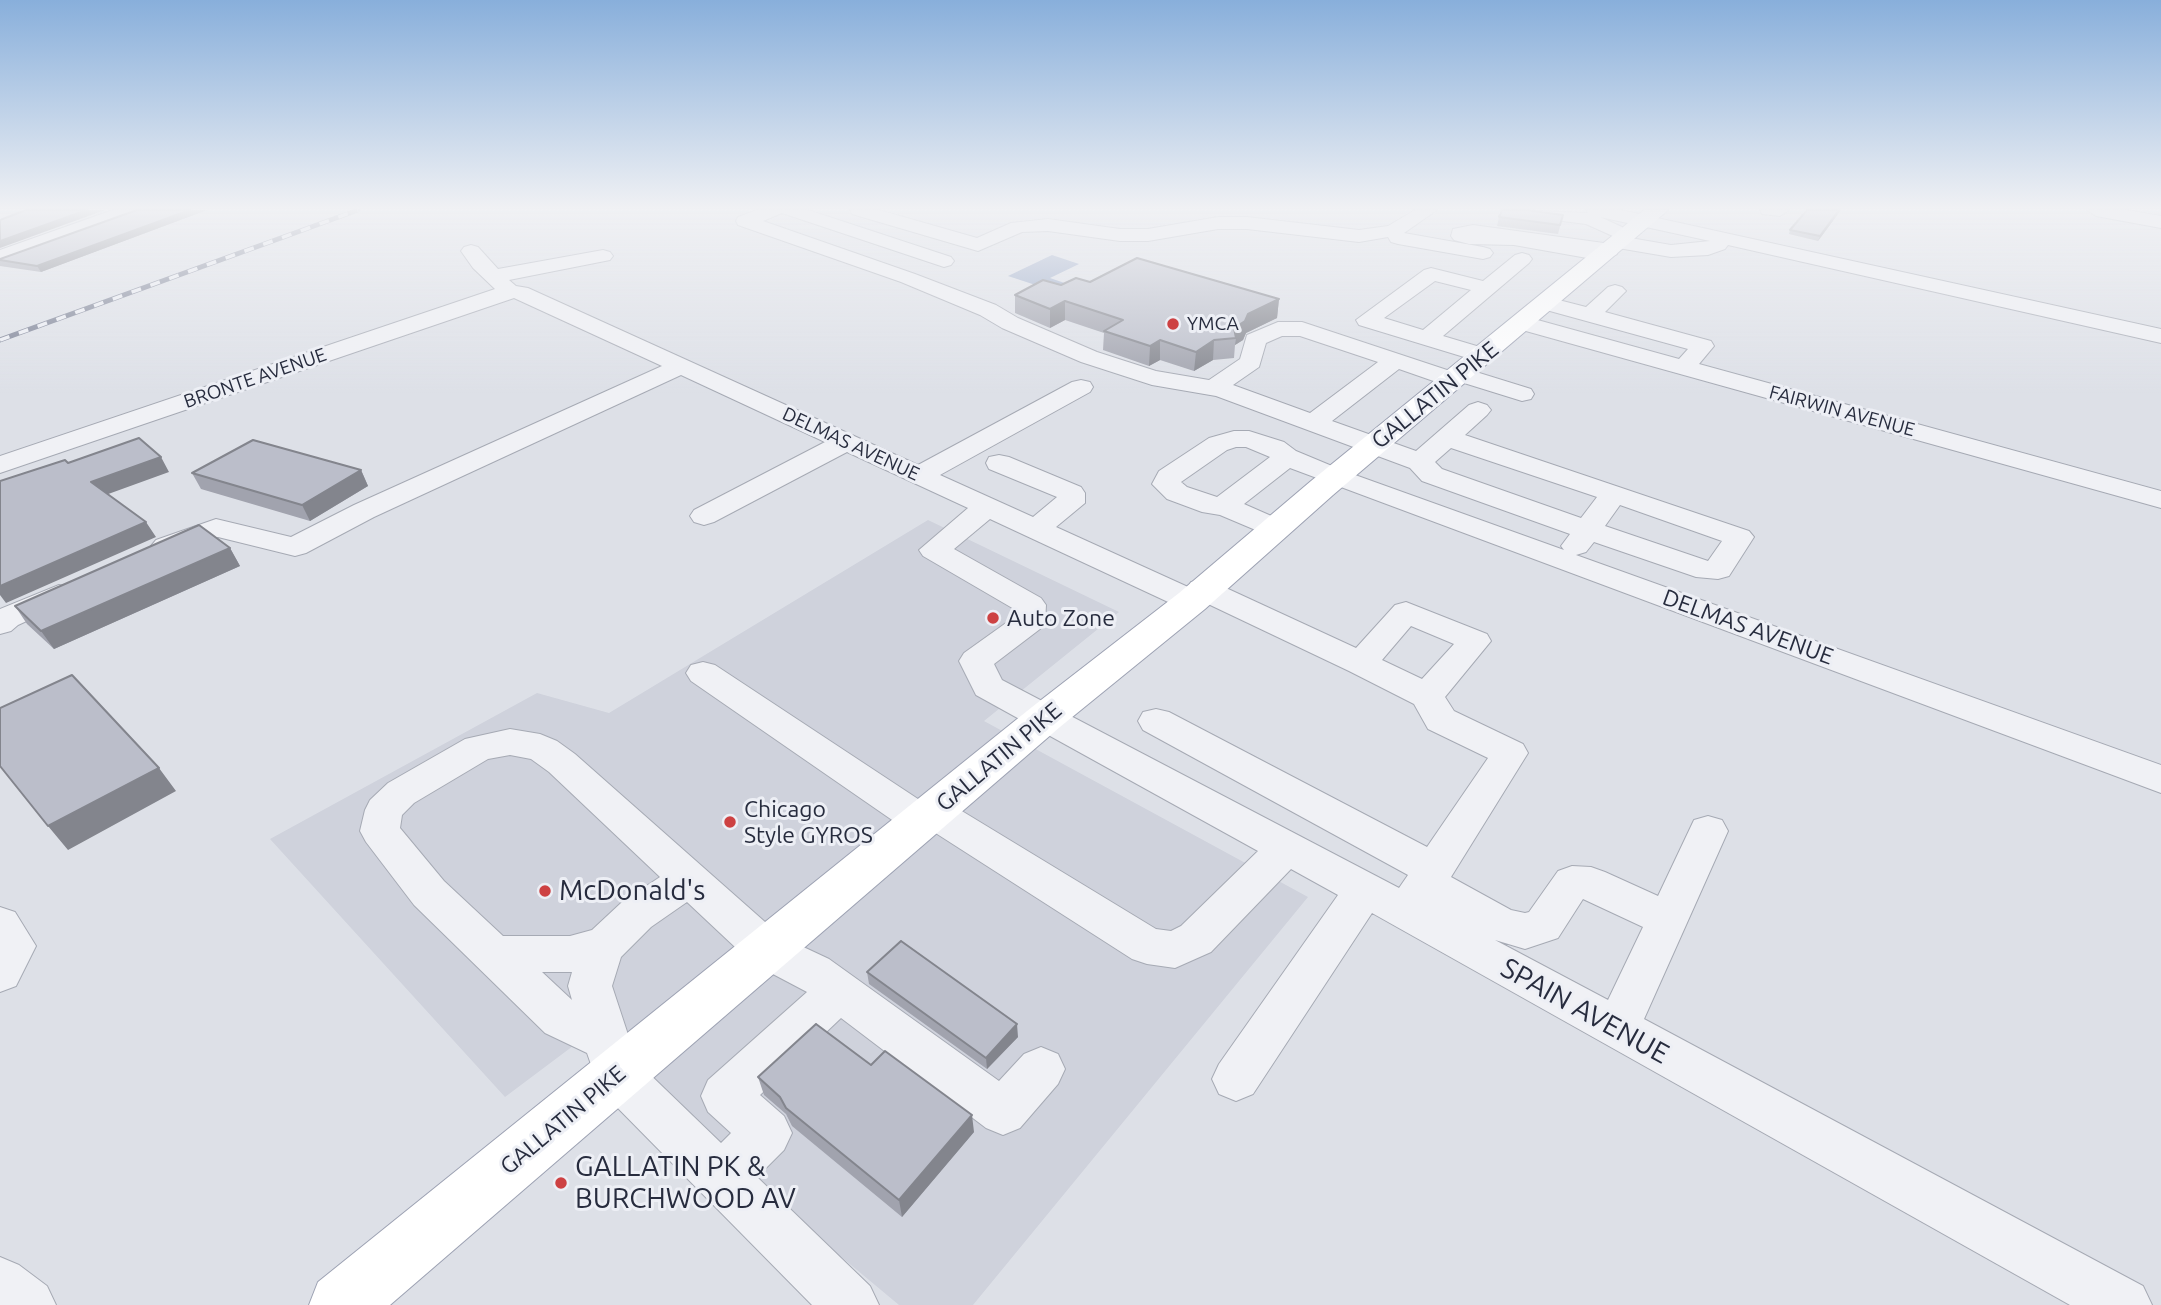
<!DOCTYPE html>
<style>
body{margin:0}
canvas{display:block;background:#dde0e7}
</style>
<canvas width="2161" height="1305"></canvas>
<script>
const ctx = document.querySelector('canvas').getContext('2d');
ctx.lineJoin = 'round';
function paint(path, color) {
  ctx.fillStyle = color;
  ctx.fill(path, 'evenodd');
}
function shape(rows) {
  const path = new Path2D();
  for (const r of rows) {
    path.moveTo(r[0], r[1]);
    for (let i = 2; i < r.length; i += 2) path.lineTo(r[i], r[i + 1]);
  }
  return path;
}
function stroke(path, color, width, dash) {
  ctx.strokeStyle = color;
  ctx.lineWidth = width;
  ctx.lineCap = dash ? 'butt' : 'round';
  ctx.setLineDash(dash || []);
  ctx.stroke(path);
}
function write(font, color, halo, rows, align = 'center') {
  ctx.font = font + ' Ubuntu,sans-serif';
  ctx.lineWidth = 6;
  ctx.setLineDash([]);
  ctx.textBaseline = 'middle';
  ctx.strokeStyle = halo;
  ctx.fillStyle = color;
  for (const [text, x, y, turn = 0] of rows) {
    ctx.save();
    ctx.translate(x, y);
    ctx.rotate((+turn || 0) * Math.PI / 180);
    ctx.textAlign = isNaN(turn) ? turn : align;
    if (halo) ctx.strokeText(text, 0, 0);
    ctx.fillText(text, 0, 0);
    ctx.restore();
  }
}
paint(shape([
 [928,520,1119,612,984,721,1308,897,973,1305,899,1305,581,1040,505,1097,270,839,537,693,609,713]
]), '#cfd2dc');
paint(shape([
 [1052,255,1079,264,1050,278,1076,287,1063,294,1008,276]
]), '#98a8c7');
const minor = shape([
 [113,210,140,210,138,214,0,263,0,250,113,210],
 [757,210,808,210,951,257,954,261,951,265,944,267,782,213,763,221,915,274,996,305,1018,318,1097,352,1156,371,1209,380,1240,359,1247,335,1278,322,1302,322,1450,371,1460,367,1531,389,1534,394,1531,399,1522,401,1464,383,1454,387,1445,385,1399,369,1332,421,1416,451,1469,405,1478,402,1487,405,1491,410,1487,415,1465,435,1749,531,1754,537,1729,576,1718,579,1696,577,1594,542,1586,552,1576,555,2161,765,2161,793,1290,468,1244,504,1285,522,1290,528,1285,534,1275,537,1265,534,1220,515,1202,512,1167,499,1152,484,1159,471,1209,438,1234,431,1249,431,1284,442,1296,451,1344,471,1564,550,1561,546,1570,534,1422,481,1410,468,1216,396,1152,385,1081,362,1002,328,980,315,901,282,738,225,736,221,738,217,757,210],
 [1282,336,1300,336,1378,362,1310,413,1233,385,1259,367,1266,343,1282,336],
 [1236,447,1246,447,1270,457,1217,497,1187,487,1181,482,1227,450,1236,447],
 [1451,448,1597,497,1581,518,1442,469,1435,462,1451,448],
 [1620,505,1722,541,1708,561,1605,526,1620,505],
 [850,210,879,210,977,238,1011,223,1048,219,1120,229,1148,229,1218,217,1247,217,1359,230,1388,226,1415,210,1437,210,1404,233,1483,247,1490,249,1493,253,1490,257,1483,259,1398,244,1391,242,1388,237,1359,242,1247,229,1218,229,1148,241,1120,241,1048,231,1022,232,978,251,852,214,850,210],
 [1514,210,1588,213,1586,210,1621,210,2161,329,2161,343,1728,245,1725,249,1708,255,1671,257,1618,248,1617,254,1604,261,1514,245,1469,244,1454,240,1451,236,1453,229,1473,225,1611,244,1612,238,1619,236,1671,245,1710,241,1600,217,1622,227,1625,231,1622,235,1615,237,1586,224,1523,216,1514,210],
 [1760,210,1789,210,1780,216,1762,214,1760,210],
 [2087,210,2127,210,2161,216,2161,228,2096,216,2087,210],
 [471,245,478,247,498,269,603,250,610,252,613,256,610,260,509,280,516,286,528,288,918,465,1072,382,1081,380,1090,382,1093,387,1090,392,940,475,1033,517,1057,497,989,469,986,463,989,457,999,455,1009,457,1081,487,1085,493,1085,503,1056,527,1188,587,1191,582,1202,580,1213,582,1356,648,1395,605,1406,602,1487,634,1491,641,1445,697,1454,711,1523,744,1528,753,1451,877,1511,910,1525,913,1529,912,1558,871,1572,866,1591,867,1605,872,1658,896,1694,820,1708,816,1722,820,1728,831,1644,1019,2143,1286,2152,1305,2070,1305,1372,913,1253,1094,1236,1101,1219,1094,1212,1079,1219,1064,1338,895,1291,869,1211,952,1175,968,1147,964,1132,959,934,832,922,836,908,831,691,681,686,673,691,665,703,662,715,665,921,801,933,798,947,802,1156,929,1171,931,1181,926,1258,851,976,695,959,661,964,653,1013,618,1014,609,923,556,919,550,968,508,847,452,714,522,704,525,694,522,690,516,694,510,825,442,681,375,374,517,306,553,295,556,218,537,166,555,156,552,151,546,156,540,216,519,291,537,354,505,662,366,514,298,0,473,0,456,495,289,473,268,461,251,464,247,471,245],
 [990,519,1181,608,1192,611,1203,608,1206,603,1349,671,1414,704,1428,729,1488,758,1427,847,1169,712,1156,709,1143,712,1138,721,1143,730,1408,875,1399,888,1002,680,994,664,1040,629,1045,622,1046,605,1041,598,954,549,990,519],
 [1411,626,1454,644,1422,679,1382,660,1411,626],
 [1583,899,1643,927,1608,1000,1495,940,1525,949,1558,938,1583,899],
 [1522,253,1529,255,1532,259,1529,263,1443,336,1490,350,1494,355,1490,360,1474,360,1359,325,1356,320,1424,270,1431,268,1483,281,1515,255,1522,253],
 [1435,281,1471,290,1423,330,1384,318,1435,281],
 [1615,285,1622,287,1626,291,1605,312,1711,341,1714,346,1699,364,2161,491,2161,508,1515,328,1512,323,1515,318,1523,316,1679,359,1688,349,1539,308,1536,303,1539,298,1547,297,1586,307,1608,287,1615,285],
 [59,585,70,587,75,594,70,601,18,625,11,631,0,634,0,609,59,585],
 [510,729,540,734,557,741,575,754,782,937,829,959,999,1081,1024,1054,1041,1047,1058,1054,1065,1069,1058,1084,1020,1128,1003,1135,986,1128,841,1018,760,1095,784,1116,792,1133,784,1150,757,1177,870,1286,879,1305,812,1305,600,1090,587,1053,545,1033,414,905,366,842,360,831,365,810,370,800,388,783,465,739,510,729],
 [510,755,531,759,549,772,660,877,621,903,592,930,570,936,503,936,444,881,400,828,402,815,414,803,488,759,510,755],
 [687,902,752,963,807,992,708,1080,701,1096,708,1112,731,1133,721,1143,637,1062,612,986,621,957,651,927,687,902],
 [542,972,572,972,568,986,572,1000,542,972],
 [0,907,15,912,36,946,16,986,0,992,0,907],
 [0,1257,19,1265,47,1286,56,1305,0,1305,0,1257]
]);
const major = shape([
 [1644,210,1668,210,1333,495,1205,609,1060,727,390,1305,309,1305,318,1282,1032,707,1179,593,1311,481,1644,210]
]);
stroke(minor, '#a6aab4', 2);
stroke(major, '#9da2b3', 2);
paint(minor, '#f0f1f5');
paint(major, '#fff');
const rail = shape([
 [0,340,358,210]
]);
stroke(rail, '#777d91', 5);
stroke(rail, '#edeff5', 3.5, [10]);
paint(shape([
 [136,210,207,210,41,272,0,266,0,259],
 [1841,210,1818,241,1789,234,1790,230],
 [1563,215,1558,234,1497,226,1499,217],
 [1090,282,1279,299,1277,318,1246,333,1243,340,1235,345,1234,358,1213,360,1194,371,1160,360,1149,366,1103,350,1104,333,1065,320,1050,328,1015,313,1015,295,1061,285],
 [361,470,368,486,310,521,201,489,192,473],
 [230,548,240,566,54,649,27,624,15,606],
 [867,972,1018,1037,987,1069,869,984],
 [871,1065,974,1132,902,1217,792,1126,786,1114,764,1095,758,1077]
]), '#a1a3ae');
paint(shape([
 [87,210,105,210,0,248,0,241],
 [190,210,207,210,41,272,37,266],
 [1839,210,1841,210,1818,241,1820,236],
 [1279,299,1277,318,1246,333,1243,340,1235,345,1236,338,1234,328,1248,314],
 [1065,301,1065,320,1050,328,1050,309],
 [1160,340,1160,360,1149,366,1150,346],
 [1214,340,1213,360,1194,371,1196,352],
 [161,457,169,472,100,497,91,482],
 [361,470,368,486,310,521,302,505],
 [146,522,156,537,6,603,0,595,0,586],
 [230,548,240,566,54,649,41,631],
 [159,768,176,791,68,850,48,826],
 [1017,1024,1018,1037,987,1069,986,1058],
 [972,1115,974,1132,902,1217,899,1200]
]), '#83858d');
const building = shape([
 [26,210,87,210,0,241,0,220,26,210],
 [137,210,190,210,37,266,0,260,0,259,137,210],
 [1502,210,1526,210,1563,215,1560,225,1499,217,1502,210],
 [1807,210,1839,210,1820,236,1790,230,1807,210],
 [1137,258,1279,299,1248,314,1245,321,1234,328,1236,338,1214,340,1196,352,1160,340,1150,346,1104,331,1123,320,1065,301,1050,309,1015,295,1043,280,1061,285,1076,278,1090,282,1137,258],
 [139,438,161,457,91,482,146,522,0,586,0,481,65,460,68,463,139,438],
 [253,440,361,470,302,505,192,473,253,440],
 [199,525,230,548,41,631,15,606,199,525],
 [72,675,159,768,48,826,0,766,0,708,72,675],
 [901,941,1017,1024,986,1058,867,972,901,941],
 [816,1024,871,1065,885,1051,972,1115,899,1200,786,1108,780,1097,758,1077,816,1024]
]);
paint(building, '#bbbeca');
stroke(building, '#83858d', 2);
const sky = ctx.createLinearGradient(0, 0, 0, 393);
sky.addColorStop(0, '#88afdb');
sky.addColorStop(0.53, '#f0f1f4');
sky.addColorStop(1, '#f0f1f400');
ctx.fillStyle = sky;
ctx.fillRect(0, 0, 2161, 393);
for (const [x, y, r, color] of [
 [1173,324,7,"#cd4142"],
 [993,618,7,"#cd4142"],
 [730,822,7,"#cd4142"],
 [545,891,7,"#cd4142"],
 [561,1183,7,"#cd4142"]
]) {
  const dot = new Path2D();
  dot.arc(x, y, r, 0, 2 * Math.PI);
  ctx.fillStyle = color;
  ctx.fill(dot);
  stroke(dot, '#edeff5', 2.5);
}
write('19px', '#272c3e', '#edeff5', [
 ["YMCA",1187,324]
], 'left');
write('19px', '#272c3e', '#edeff5', [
 ["BRONTE AVENUE",255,378,-19],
 ["FAIRWIN AVENUE",1842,411,15],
 ["DELMAS AVENUE",851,444,25]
]);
write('23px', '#272c3e', '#edeff5', [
 ["GALLATIN PIKE",1435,395,-39],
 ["DELMAS AVENUE",1748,627,20],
 ["GALLATIN PIKE",999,757,-40],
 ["GALLATIN PIKE",563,1120,-40]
]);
write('23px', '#272c3e', '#edeff5', [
 ["Auto Zone",1007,618],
 ["Chicago",744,809],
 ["Style GYROS",744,835]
], 'left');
write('28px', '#272c3e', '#edeff5', [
 ["McDonald's",559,891],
 ["GALLATIN PK &",575,1167],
 ["BURCHWOOD AV",575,1199]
], 'left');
write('28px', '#272c3e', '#edeff5', [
 ["SPAIN AVENUE",1585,1011,29]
]);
</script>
